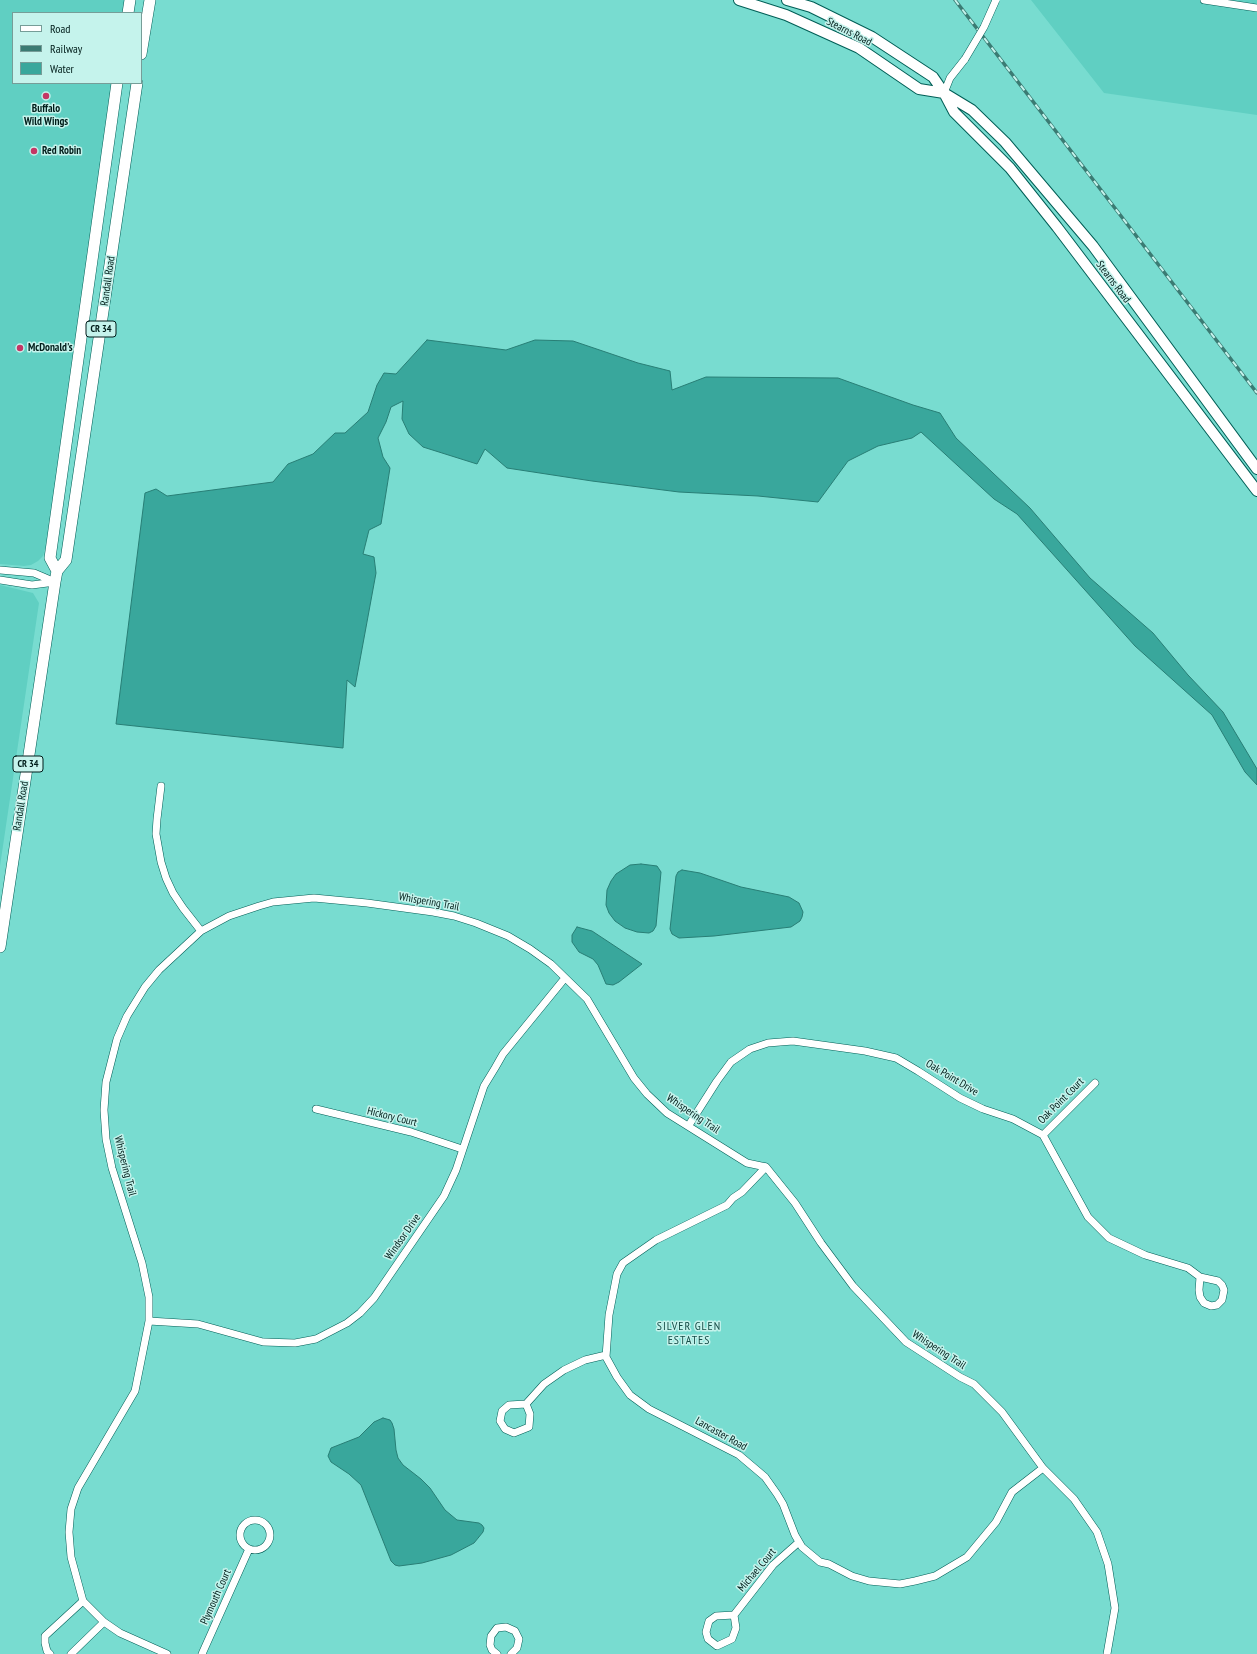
<!DOCTYPE html>
<style>
body{margin:0}
#map{position:relative;width:1257px;height:1654px;overflow:hidden;background:#78dcd0;font-family:"PT Sans Narrow",sans-serif}
canvas{display:block}
.legend{position:absolute;left:12px;top:12px;width:130px;height:72px;box-sizing:border-box;background:#c5f3ec;border:1px solid #769d98;margin:0;padding:5px 7px;list-style:none;font-size:12px;color:#001d1a}
.legend li{display:flex;align-items:center;gap:8px;height:20px}
.legend b{width:20px;border:1px solid #769d98}
</style>
<div id="map">
<canvas width="1257" height="1654"></canvas>
<ul class="legend">
<li><b style="height:5px;background:#fff"></b>Road</li>
<li><b style="height:5px;background:#3b7b73"></b>Railway</li>
<li><b style="height:11px;background:#39a79c"></b>Water</li>
</ul>
</div>
<script>
const ctx = document.querySelector('canvas').getContext('2d');
ctx.lineJoin = 'round';
function paint(path, color) {
  ctx.fillStyle = color;
  ctx.fill(path, 'evenodd');
}
function shape(rows) {
  const path = new Path2D();
  for (const r of rows) {
    if (r.length === 3) {
      path.moveTo(r[0] + r[2], r[1]);
      path.arc(r[0], r[1], r[2], 0, 2 * Math.PI);
      continue;
    }
    path.moveTo(r[0], r[1]);
    for (let i = 2; i < r.length; i += 2) path.lineTo(r[i], r[i + 1]);
  }
  return path;
}
function stroke(path, color, width, dash) {
  ctx.strokeStyle = color;
  ctx.lineWidth = width;
  ctx.lineCap = dash ? 'butt' : 'round';
  ctx.setLineDash(dash || []);
  ctx.stroke(path);
}
function write(font, color, halo, rows, align = 'center') {
  ctx.font = font + ' "PT Sans Narrow",sans-serif';
  ctx.lineWidth = 3;
  ctx.setLineDash([]);
  ctx.textBaseline = 'middle';
  ctx.strokeStyle = halo;
  ctx.fillStyle = color;
  for (const [text, x, y, turn = 0] of rows) {
    ctx.save();
    ctx.translate(x, y);
    ctx.rotate((+turn || 0) * Math.PI / 180);
    ctx.textAlign = isNaN(turn) ? turn : align;
    if (halo) ctx.strokeText(text, 0, 0);
    ctx.fillText(text, 0, 0);
    ctx.restore();
  }
}
paint(shape([
 [0,0,126,0,124,13,13,13,13,83,114,83,46,546,43,556,38,561,31,565,24,566,0,564],
 [1031,0,1257,0,1257,115,1104,93],
 [0,585,33,593,39,603,0,866]
]), '#60cfc2');
const water = shape([
 [427,340,506,350,535,340,573,341,638,363,670,371,672,390,706,377,838,378,913,405,940,413,956,438,1030,508,1090,578,1153,633,1188,675,1223,712,1257,769,1257,785,1245,772,1212,715,1135,646,1017,514,994,499,921,432,912,438,878,446,848,461,818,502,758,496,679,492,592,481,507,468,485,449,477,464,423,447,409,434,402,419,403,401,391,407,386,422,378,438,383,457,390,468,381,524,369,530,363,554,374,557,376,573,355,687,347,680,343,748,116,724,145,493,156,489,167,496,273,482,288,464,313,454,335,433,345,433,368,412,377,385,384,373,396,374,427,340],
 [641,864,657,866,661,872,656,926,653,931,649,933,637,932,625,928,615,921,609,913,606,905,607,890,611,881,616,874,630,865,641,864],
 [682,870,700,873,741,887,789,897,799,903,803,912,802,917,800,921,791,927,714,936,679,938,672,934,670,929,676,876,678,872,682,870],
 [577,927,592,931,642,964,619,982,613,985,606,984,598,965,593,959,579,952,572,942,572,935,577,927],
 [383,1418,390,1420,392,1423,394,1429,396,1450,398,1458,403,1465,421,1479,430,1488,445,1510,457,1520,479,1523,482,1525,484,1528,483,1532,474,1543,451,1555,422,1563,399,1566,395,1565,391,1561,361,1485,349,1474,331,1462,328,1456,331,1448,359,1437,374,1422,383,1418]
]);
paint(water, '#39a79c');
stroke(water, '#287e75', 1);
const street = shape([
 [1204,0,1257,8],
 [944,93,950,78,965,59],
 [0,570,34,573,55,582],
 [0,580,32,585,55,582],
 [161,786,157,819,156,834,161,862,166,878,173,893,183,908,201,931],
 [316,1109,411,1132,462,1149],
 [689,1125,717,1081,731,1062,750,1049,768,1043,793,1041,865,1051,896,1058,918,1071,960,1098,983,1109,1013,1119,1043,1135,1088,1217,1109,1238,1145,1255,1188,1268,1200,1277,1218,1281,1222,1285,1224,1290,1222,1300,1217,1305,1211,1306,1204,1303,1200,1297,1199,1290,1200,1277],
 [1043,1135,1095,1083],
 [766,1167,742,1192,733,1198,727,1205,656,1240,623,1263,617,1274,609,1315,606,1357,617,1377,630,1395,649,1409,739,1455,765,1477,777,1494,783,1504,795,1535,802,1547,820,1562,829,1564,852,1576,869,1581,900,1584,915,1581,935,1576,967,1557,996,1522,1012,1492,1043,1468],
 [149,1321,198,1324,263,1342,295,1343,316,1339,347,1323,360,1313,374,1298,444,1196,456,1170,484,1086,495,1068,503,1054,565,978],
 [526,1404,509,1405,502,1411,500,1421,505,1429,514,1433,529,1427,530,1414,526,1404,544,1384,564,1370,585,1360,606,1355],
 [255,1535,15],
 [734,1615,716,1616,709,1621,706,1632,708,1639,717,1646,732,1639,736,1628,734,1615,773,1565,799,1542],
 [50,1654,47,1651,45,1643,45,1636,83,1601],
 [71,1654,104,1622],
 [167,1654,120,1633,104,1622,83,1601,71,1557,69,1532,71,1509,78,1488,135,1391,149,1321,149,1297,142,1263,112,1168,106,1139,104,1110,106,1082,117,1039,127,1016,145,987,159,970,201,931,229,916,259,906,273,902,314,898,367,903,433,912,454,916,476,923,508,936,530,949,551,964,587,999,634,1078,647,1094,667,1113,747,1163,766,1167,795,1203,821,1243,853,1286,906,1342,960,1377,974,1384,1002,1412,1043,1468,1074,1499,1097,1532,1108,1564,1115,1608,1107,1654],
 [202,1654,249,1549],
 [497,1654,492,1650,490,1645,491,1636,497,1628,506,1627,515,1631,519,1639,517,1648,511,1654]
]);
const secondary = shape([
 [739,0,786,15,859,48,919,89,944,93,954,112,1010,168,1057,227,1257,491],
 [787,0,811,7,872,37,933,77,944,93,972,110,1005,142,1093,246,1257,469]
]);
const primary = shape([
 [128,13,130,0],
 [141,54,150,0],
 [57,571,66,560,137,83],
 [0,947,55,582,57,571,50,558,117,83]
]);
stroke(street, '#005e56', 8);
stroke(secondary, '#005e56', 12);
stroke(primary, '#005e56', 12);
stroke(street, '#fff', 7);
stroke(secondary, '#fff', 10);
stroke(primary, '#fff', 11);
const rail = shape([
 [955,0,1257,393]
]);
stroke(rail, '#3b7b73', 3.5);
stroke(rail, '#c5f3ec', 2, [6]);
const streetBridge = shape([
 [965,59,984,27,996,0]
]);
stroke(streetBridge, '#005e56', 8, []);
stroke(streetBridge, '#fff', 7);
for (const [x, y, r, color] of [
 [46,96,4,"#c43665"],
 [34,151,4,"#c43665"],
 [20,348,4,"#c43665"]
]) {
  const dot = new Path2D();
  dot.arc(x, y, r, 0, 2 * Math.PI);
  ctx.fillStyle = color;
  ctx.fill(dot);
  stroke(dot, '#c5f3ec', 1.5);
}
for (const [x, y, w] of [
 [101,329,30],
 [28,764,30]
]) {
  const box = new Path2D();
  box.roundRect(x - w / 2, y - 8, w, 16, 3);
  ctx.fillStyle = '#c5f3ec';
  ctx.fill(box);
  stroke(box, '#001d1a', 1);
}
write('bold 10px', '#001d1a', null, [
 ["CR 34",101,329],
 ["CR 34",28,764]
]);
write('11px', '#001d1a', '#c5f3ec', [
 ["Stearns Road",849,32,27],
 ["Randall Road",108,281,-82],
 ["Stearns Road",1113,282,53],
 ["Randall Road",21,806,-81],
 ["Whispering Trail",429,902,10],
 ["Oak Point Drive",952,1078,31],
 ["Oak Point Court",1061,1101,-45],
 ["Whispering Trail",693,1114,34],
 ["Hickory Court",392,1117,14],
 ["Whispering Trail",125,1166,76],
 ["Windsor Drive",403,1237,-55],
 ["Whispering Trail",939,1350,33],
 ["Lancaster Road",721,1434,29],
 ["Michael Court",757,1570,-50],
 ["Plymouth Court",216,1597,-66]
]);
write('bold 11px', '#001d1a', '#c5f3ec', [
 ["Buffalo",46,109,"center"],
 ["Wild Wings",46,122,"center"],
 ["Red Robin",42,151],
 ["McDonald's",28,348]
], 'left');
ctx.letterSpacing = '1px';
write('12px', '#154d47', '#c5f3ec', [
 ["SILVER GLEN",689,1327],
 ["ESTATES",689,1341]
]);
ctx.letterSpacing = '0px';
</script>
